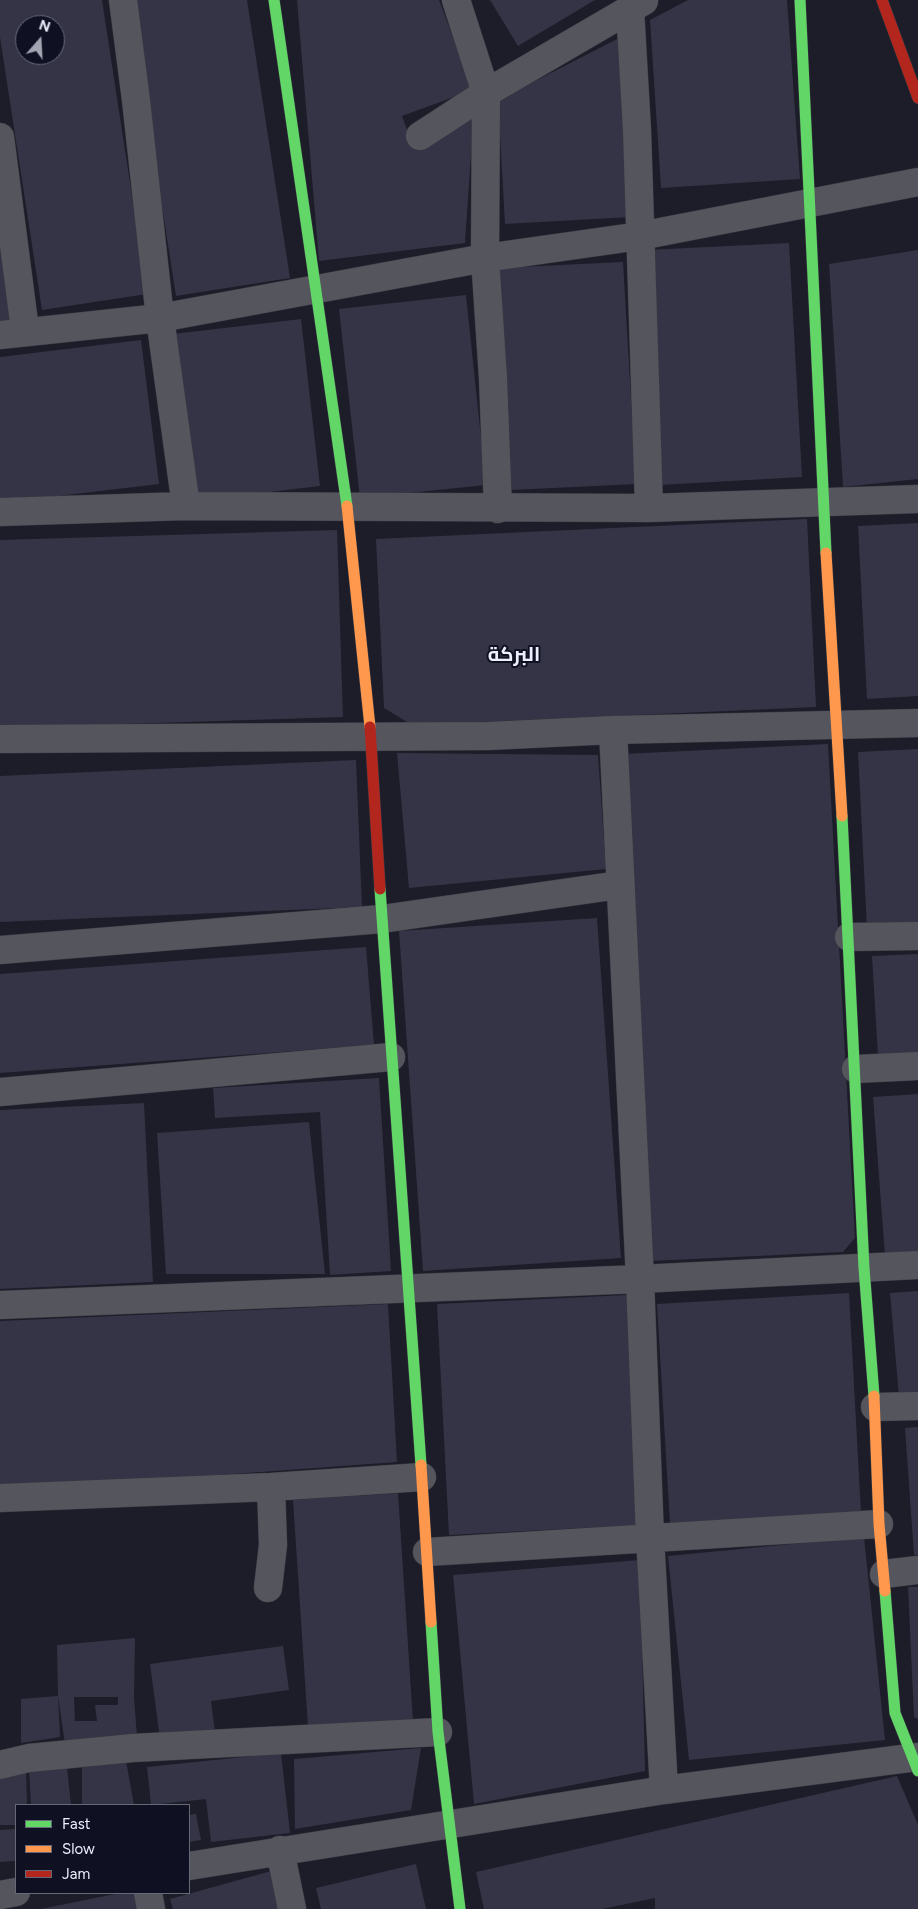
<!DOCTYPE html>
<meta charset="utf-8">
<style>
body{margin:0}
#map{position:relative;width:918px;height:1909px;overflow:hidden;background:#1c1d28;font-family:Figtree,sans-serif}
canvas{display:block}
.legend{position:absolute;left:15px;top:1804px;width:175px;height:90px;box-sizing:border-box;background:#0f1022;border:1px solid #676979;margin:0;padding:6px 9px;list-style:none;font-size:15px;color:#eceefc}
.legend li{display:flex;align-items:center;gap:10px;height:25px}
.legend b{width:25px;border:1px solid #676979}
.north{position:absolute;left:15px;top:15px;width:50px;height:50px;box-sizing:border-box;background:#0f1022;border:1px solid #676979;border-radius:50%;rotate:19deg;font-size:14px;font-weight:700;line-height:20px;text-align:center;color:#eceefc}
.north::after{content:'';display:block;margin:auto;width:18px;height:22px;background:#a3a5b2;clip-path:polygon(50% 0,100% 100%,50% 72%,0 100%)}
</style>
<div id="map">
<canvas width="918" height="1909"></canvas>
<ul class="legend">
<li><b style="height:6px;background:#63d668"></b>Fast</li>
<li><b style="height:6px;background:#ff974d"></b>Slow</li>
<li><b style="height:6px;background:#b3261e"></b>Jam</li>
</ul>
<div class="north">N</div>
</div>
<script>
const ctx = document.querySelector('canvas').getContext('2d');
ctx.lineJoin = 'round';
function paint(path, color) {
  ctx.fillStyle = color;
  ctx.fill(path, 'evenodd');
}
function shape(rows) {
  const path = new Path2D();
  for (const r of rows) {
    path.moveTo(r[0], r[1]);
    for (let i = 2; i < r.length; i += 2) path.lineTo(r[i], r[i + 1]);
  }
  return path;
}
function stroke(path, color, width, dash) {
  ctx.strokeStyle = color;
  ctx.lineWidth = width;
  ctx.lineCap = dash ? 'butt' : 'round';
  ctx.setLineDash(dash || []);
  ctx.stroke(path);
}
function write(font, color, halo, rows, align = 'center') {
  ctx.font = font + ' Figtree,Cairo,sans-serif';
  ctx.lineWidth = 4;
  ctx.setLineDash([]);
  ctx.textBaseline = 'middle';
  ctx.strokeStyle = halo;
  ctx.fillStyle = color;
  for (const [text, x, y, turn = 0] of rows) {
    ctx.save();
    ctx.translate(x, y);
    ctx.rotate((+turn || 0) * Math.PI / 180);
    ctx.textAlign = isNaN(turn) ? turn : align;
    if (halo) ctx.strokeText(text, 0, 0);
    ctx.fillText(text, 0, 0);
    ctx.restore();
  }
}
paint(shape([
 [0,0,102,0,147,294,42,310,0,37],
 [25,25,55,25,55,55,25,55],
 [130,0,247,0,290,278,176,296],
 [297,0,439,0,473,90,402,116,414,149,474,110,465,243,319,261],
 [490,0,595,0,518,46],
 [688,0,787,0,800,179,661,188,650,20],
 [621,37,631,217,505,224,498,100],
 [0,233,16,321,0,323],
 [789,243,802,477,660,485,647,250],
 [918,250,918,479,843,487,829,264],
 [623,262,636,484,511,490,498,268],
 [466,295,486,485,360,498,339,309],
 [301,319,320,486,193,501,173,334],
 [141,340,159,484,0,503,0,357],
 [807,519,816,707,412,725,384,708,376,539],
 [918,523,918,696,867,699,858,526],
 [337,530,343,717,0,728,0,540],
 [828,744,855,1238,843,1252,650,1261,623,754],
 [918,749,918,928,867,930,858,752],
 [397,753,598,755,606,869,409,888],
 [356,760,362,907,0,922,0,776],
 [597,918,621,1258,423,1271,399,931],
 [366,947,374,1045,0,1073,0,974],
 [918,954,918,1055,878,1057,872,956],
 [379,1078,391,1271,330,1275,320,1112,215,1118,213,1088],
 [918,1094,918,1254,885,1256,873,1097],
 [144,1103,153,1282,0,1289,0,1110],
 [309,1122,325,1274,166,1274,157,1133],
 [918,1291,918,1396,899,1397,890,1293],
 [849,1293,861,1513,670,1524,657,1304],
 [627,1295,640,1525,449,1535,437,1304],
 [388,1304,397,1462,0,1491,0,1321],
 [918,1427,918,1555,914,1555,905,1428],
 [398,1493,413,1721,308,1727,293,1500],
 [864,1537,885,1740,689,1760,668,1556],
 [640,1560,645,1771,474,1804,453,1575],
 [908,1587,918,1587,918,1719,914,1717],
 [135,1638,134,1698,137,1737,65,1744,58,1696,60,1737,21,1743,21,1699,58,1696,57,1645],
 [74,1697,118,1697,118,1705,95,1705,97,1721,75,1721],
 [283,1646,289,1690,211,1701,215,1732,160,1739,150,1664],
 [421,1748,411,1810,295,1829,294,1759],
 [281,1753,290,1833,211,1842,206,1799,151,1805,147,1767],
 [126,1761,134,1805,82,1805,82,1766],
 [26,1766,27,1805,16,1805,16,1825,0,1825,0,1768],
 [67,1767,71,1805,31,1805,29,1770],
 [897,1776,918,1825,918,1909,655,1909,655,1898,602,1909,484,1909,476,1872],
 [196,1814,201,1840,189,1842,189,1815],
 [16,1829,16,1861,0,1862,0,1830],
 [416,1864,426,1909,321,1909,316,1888],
 [275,1870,286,1909,173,1909,170,1899],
 [120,1893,140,1893,144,1909,41,1909]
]), '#343446');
const street = shape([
 [123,0,136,100,160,318,186,506],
 [456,0,486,93,485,258,493,378,498,509],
 [630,9,637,130,649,508],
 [420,136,486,93,644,1],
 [0,137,25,330],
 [0,335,160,318,485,258,640,236,918,182],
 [0,512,186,506,649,508,918,499],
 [613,730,640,1279,650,1537,664,1790],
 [0,739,488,736,613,730,918,723],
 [849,937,918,936],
 [0,950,382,919,619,885],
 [856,1069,918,1066],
 [0,1092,391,1057],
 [0,1305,640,1279,918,1265],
 [875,1407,918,1406],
 [0,1498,271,1487,422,1477],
 [427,1552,879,1524],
 [884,1574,918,1570],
 [268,1588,273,1545,271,1487],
 [0,1765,29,1758,133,1748,438,1732],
 [280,1850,292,1909],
 [189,1866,664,1790,918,1757],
 [148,1893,151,1909],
 [0,1895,16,1892]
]);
const fast = shape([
 [274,0,347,506],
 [800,0,826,553],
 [842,816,864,1268,874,1396],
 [380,889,421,1465],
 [885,1591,895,1713,918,1771],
 [431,1622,438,1732,460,1909]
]);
const slow = shape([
 [347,506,370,727],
 [826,553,842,816],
 [874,1396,879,1524,885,1591],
 [421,1465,431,1622]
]);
const jam = shape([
 [882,0,918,98],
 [370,727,380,889]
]);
stroke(street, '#393a43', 29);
stroke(fast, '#393a43', 12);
stroke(slow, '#393a43', 12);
stroke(jam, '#393a43', 12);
stroke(street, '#55555e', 28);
stroke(fast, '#63d668', 11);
stroke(slow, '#ff974d', 11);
stroke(jam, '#b3261e', 11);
write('bold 20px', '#eceefc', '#0f1022', [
 ["البركة",514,655]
]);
</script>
